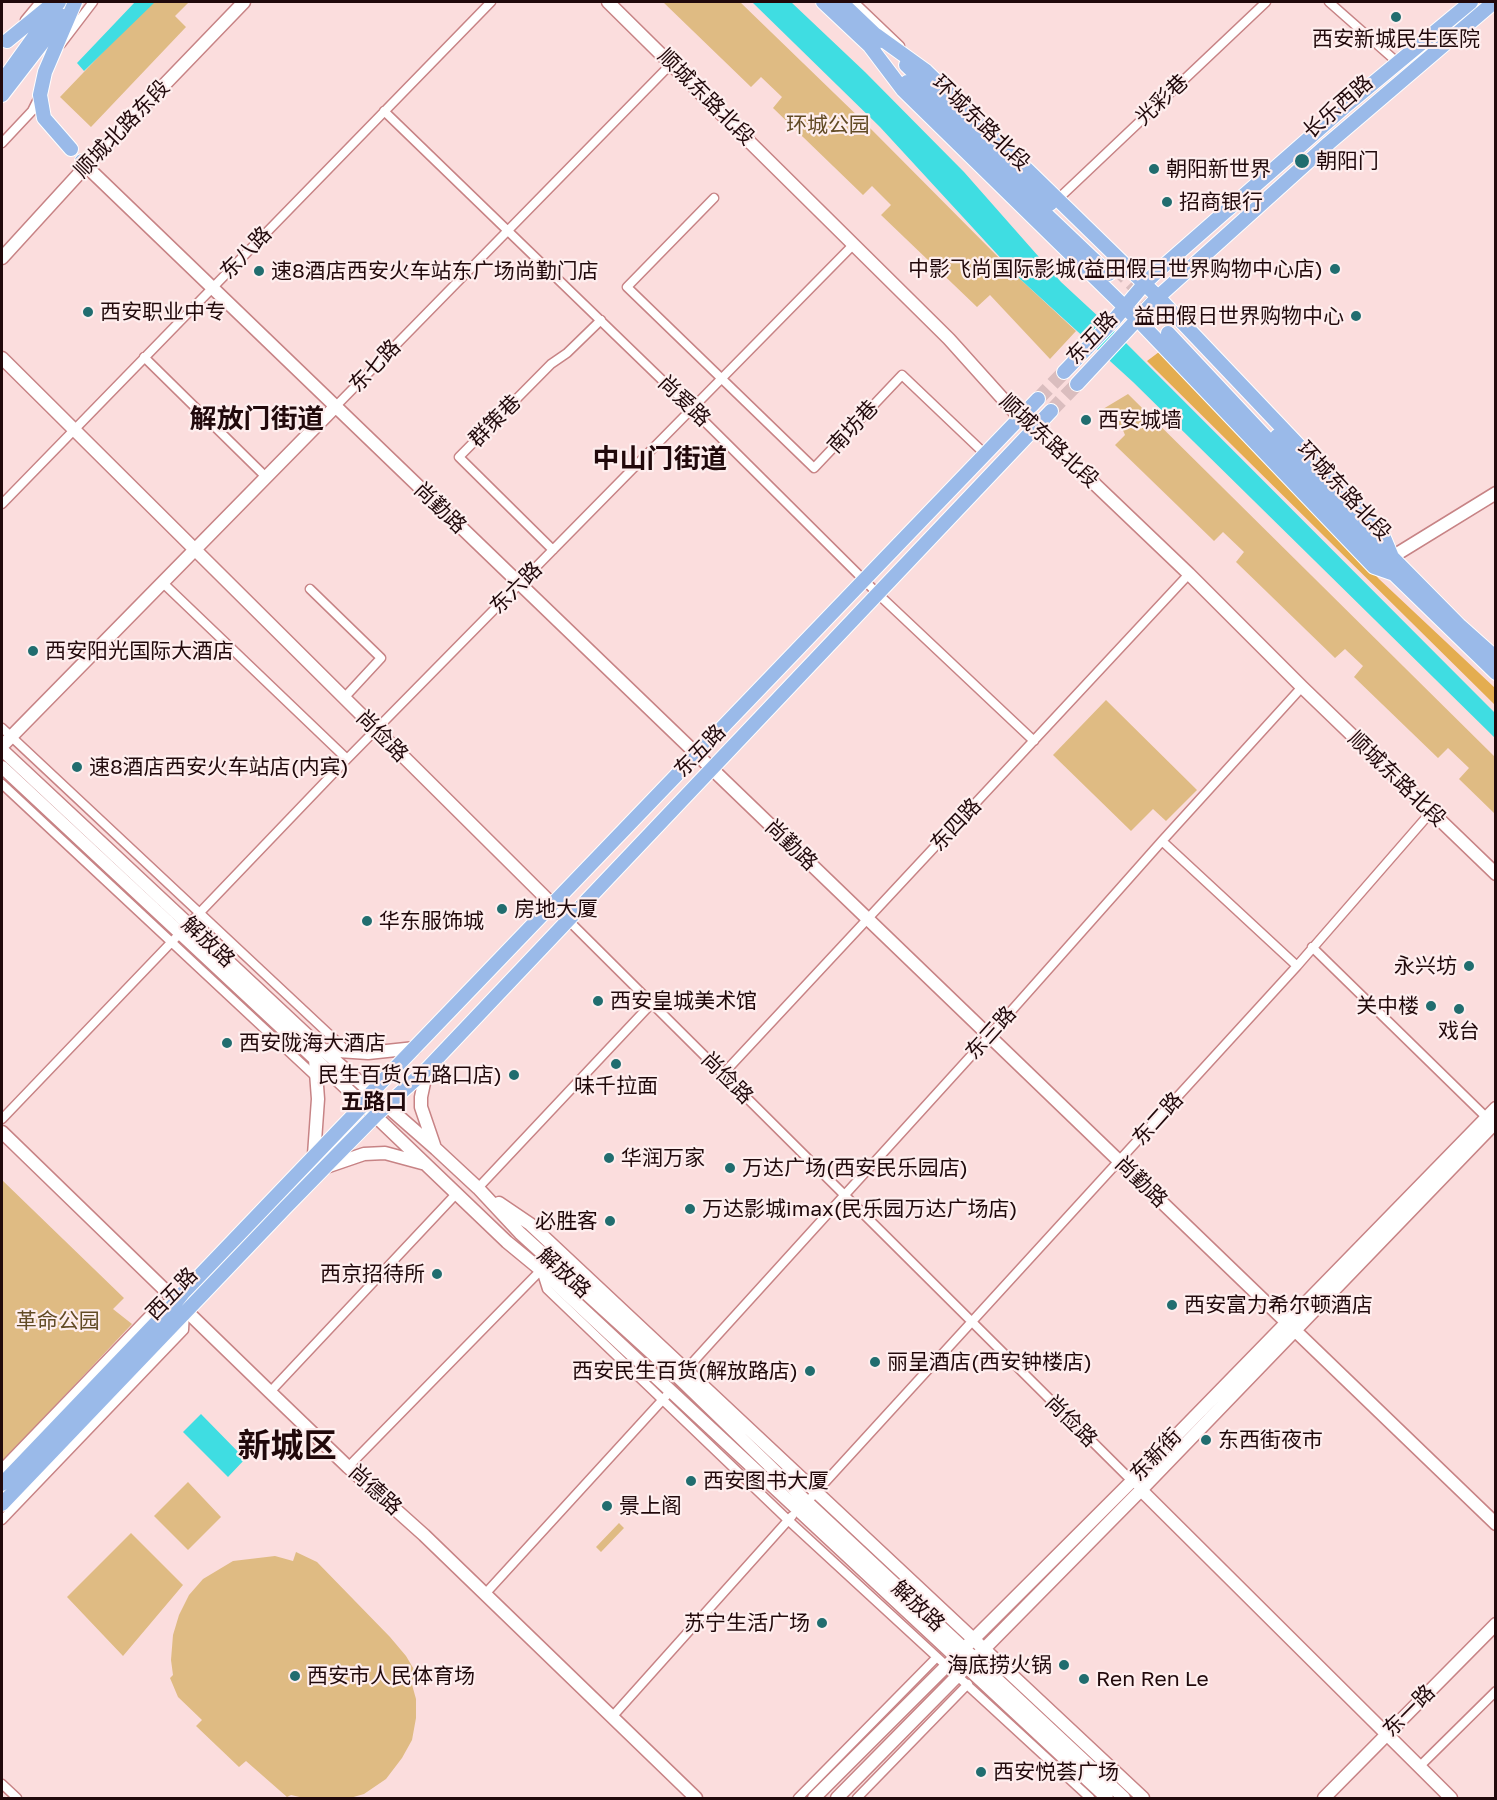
<!DOCTYPE html>
<meta charset="utf-8">
<style>
body{margin:0}
#map{position:relative;width:1497px;height:1800px;overflow:hidden;background:#fbdddd;font-family:"Golos Text",sans-serif}
canvas{display:block}
.frame{position:absolute;inset:0;border:3px solid #21090b;pointer-events:none}
</style>
<div id="map">
<canvas width="1497" height="1800"></canvas>
<div class="frame"></div>
</div>
<script>
const ctx = document.querySelector('canvas').getContext('2d');
ctx.lineJoin = 'round';
function paint(path, color) {
  ctx.fillStyle = color;
  ctx.fill(path, 'evenodd');
}
function shape(rows) {
  const path = new Path2D();
  for (const r of rows) {
    path.moveTo(r[0], r[1]);
    for (let i = 2; i < r.length; i += 2) path.lineTo(r[i], r[i + 1]);
  }
  return path;
}
function stroke(path, color, width, dash) {
  ctx.strokeStyle = color;
  ctx.lineWidth = width;
  ctx.lineCap = dash ? 'butt' : 'round';
  ctx.setLineDash(dash || []);
  ctx.stroke(path);
}
function write(font, color, halo, rows, align = 'center') {
  ctx.font = font + ' "Golos Text","Noto Sans SC",sans-serif';
  ctx.lineWidth = 4.5;
  ctx.setLineDash([]);
  ctx.textBaseline = 'middle';
  ctx.strokeStyle = halo;
  ctx.fillStyle = color;
  for (const [text, x, y, turn = 0] of rows) {
    ctx.save();
    ctx.translate(x, y);
    ctx.rotate((+turn || 0) * Math.PI / 180);
    ctx.textAlign = isNaN(turn) ? turn : align;
    if (halo) ctx.strokeText(text, 0, 0);
    ctx.fillText(text, 0, 0);
    ctx.restore();
  }
}
paint(shape([
 [151,2,189,2,175,16,186,27,91,127,60,97],
 [663,2,740,2,866,124,1020,279,1076,331,1050,359,990,295,977,307,881,215,891,205,872,186,863,195,773,108,782,97,761,77,751,87],
 [1128,394,1495,757,1495,814,1459,779,1469,768,1448,748,1438,758,1354,677,1363,666,1345,649,1335,658,1236,562,1244,552,1223,532,1214,541,1115,445,1125,435,1122,428,1103,409],
 [1106,700,1197,790,1166,821,1153,809,1131,831,1053,755],
 [2,1180,124,1298,113,1309,132,1324,2,1462],
 [188,1482,221,1517,188,1550,154,1516],
 [619,1523,624,1528,601,1552,596,1547],
 [131,1533,183,1585,123,1656,67,1597],
 [296,1552,317,1562,390,1637,406,1656,418,1676,411,1681,416,1699,416,1718,412,1740,402,1758,386,1779,364,1794,350,1798,304,1798,291,1795,287,1797,246,1761,239,1767,196,1726,202,1720,178,1697,170,1678,173,1675,171,1660,173,1635,179,1615,189,1595,203,1579,233,1561,275,1556,293,1561]
]), '#dfbb83');
paint(shape([
 [1159,352,1307,500,1379,579,1495,688,1495,705,1156,370,1147,361]
]), '#e4ad50');
paint(shape([
 [135,2,155,2,84,71,77,63],
 [752,2,791,2,865,72,964,172,1061,282,1114,331,1495,713,1495,738,1133,382,1020,279,880,127],
 [201,1414,245,1459,228,1477,183,1432]
]), '#3fdde2');
stroke(shape([
 [1116,268,1175,327],
 [1038,399,1064,372],
 [1051,411,1077,384]
]), '#dabdbe', 14, [14, 7]);
const street = shape([
 [854,2,900,46],
 [1329,2,1397,62],
 [25,20,40,2],
 [61,44,93,2],
 [384,111,692,409,878,594,1034,741],
 [2,143,32,111,39,97],
 [714,198,627,287,814,468,902,375,985,454],
 [1058,199,1266,2],
 [144,357,266,477],
 [335,407,672,63],
 [2,504,491,2],
 [553,550,459,457,551,364,567,353,601,320],
 [162,582,347,759],
 [310,589,381,658,344,698],
 [2,728,347,1051],
 [2,784,316,1077],
 [1162,841,1297,966],
 [568,920,1135,1484],
 [1312,947,1486,1117],
 [723,1074,1189,574],
 [2,1119,347,759,853,245],
 [478,1188,652,1003],
 [683,1373,989,1036,1162,841,1302,687],
 [270,1392,456,1194],
 [348,1467,541,1270,547,1289,788,1520,1090,1798],
 [2,1468,159,1305,173,1303],
 [807,1502,1297,966,1431,812],
 [2,1520,184,1330,185,1312],
 [485,1594,667,1395],
 [612,1717,792,1516],
 [1419,1767,1496,1691],
 [2,1784,17,1798],
 [798,1798,937,1657],
 [857,1798,968,1684]
]);
const secondary = shape([
 [608,2,949,339,1020,418,1035,427,1189,574,1302,687,1496,874],
 [86,166,1496,1524],
 [2,258,86,166,244,2],
 [2,358,568,920],
 [1392,557,1496,493],
 [2,746,335,407],
 [2,750,323,1050,436,1149,478,1188,520,1233,679,1378,807,1502,1124,1798],
 [2,767,344,1086,507,1242,541,1270,1107,1798],
 [323,1050,368,1053,415,1048],
 [427,1069,421,1097,421,1107,434,1145],
 [2,1132,270,1392,348,1467,424,1535,696,1798],
 [314,1155,318,1099,315,1059],
 [326,1167,364,1154,385,1153,422,1163],
 [499,1203,530,1224,1143,1798],
 [1141,1490,1451,1798],
 [814,1798,1132,1481,1496,1108],
 [837,1798,1141,1490,1496,1122],
 [1324,1798,1496,1624]
]);
const primary = shape([
 [823,2,874,50],
 [841,2,882,41],
 [876,35,926,71,1158,297,1382,533,1392,557],
 [7,41,51,5],
 [869,45,903,90,1138,320,1374,567,1394,574],
 [906,65,1050,204],
 [6,76,59,2],
 [907,82,1109,274],
 [2,95,63,16],
 [71,149,44,118,40,95,45,72,75,2],
 [82,161,86,166],
 [1168,333,1394,574,1496,673],
 [1064,372,1114,320,1145,283,1160,269,1348,104,1471,2],
 [1077,384,1158,297,1329,143,1494,2],
 [1277,436,1392,557,1459,625,1496,658],
 [2,1484,176,1302,183,1293,364,1104,372,1092,1038,399],
 [2,1504,286,1207,376,1115,427,1069,1051,411]
]);
stroke(street, '#c78385', 11);
stroke(secondary, '#c78385', 15);
stroke(primary, '#fff', 16);
stroke(street, '#fff', 8);
stroke(secondary, '#fff', 12);
stroke(primary, '#9abae9', 14);
for (const [x, y, r, color] of [
 [1396,17,6,"#216d6f"],
 [1302,161,8,"#216d6f"],
 [1154,169,6,"#216d6f"],
 [1167,202,6,"#216d6f"],
 [1335,269,6,"#216d6f"],
 [259,271,6,"#216d6f"],
 [88,312,6,"#216d6f"],
 [1356,316,6,"#216d6f"],
 [1086,420,6,"#216d6f"],
 [33,651,6,"#216d6f"],
 [77,767,6,"#216d6f"],
 [502,909,6,"#216d6f"],
 [367,921,6,"#216d6f"],
 [1469,966,6,"#216d6f"],
 [598,1001,6,"#216d6f"],
 [1431,1006,6,"#216d6f"],
 [1459,1009,6,"#216d6f"],
 [227,1043,6,"#216d6f"],
 [616,1064,6,"#216d6f"],
 [514,1075,6,"#216d6f"],
 [609,1158,6,"#216d6f"],
 [730,1168,6,"#216d6f"],
 [690,1209,6,"#216d6f"],
 [610,1221,6,"#216d6f"],
 [437,1274,6,"#216d6f"],
 [1172,1305,6,"#216d6f"],
 [875,1362,6,"#216d6f"],
 [810,1371,6,"#216d6f"],
 [1206,1440,6,"#216d6f"],
 [691,1481,6,"#216d6f"],
 [607,1506,6,"#216d6f"],
 [822,1623,6,"#216d6f"],
 [1064,1665,6,"#216d6f"],
 [295,1676,6,"#216d6f"],
 [1084,1679,6,"#216d6f"],
 [981,1772,6,"#216d6f"]
]) {
  const dot = new Path2D();
  dot.arc(x, y, r, 0, 2 * Math.PI);
  ctx.fillStyle = color;
  ctx.fill(dot);
  stroke(dot, '#feeeee', 2);
}
write('21px', '#21090b', '#feeeee', [
 ["西安新城民生医院",1396,39,"center"],
 ["朝阳门",1316,161],
 ["朝阳新世界",1166,169],
 ["招商银行",1179,202],
 ["中影飞尚国际影城(益田假日世界购物中心店)",1323,269,"right"],
 ["速8酒店西安火车站东广场尚勤门店",271,271],
 ["西安职业中专",100,312],
 ["益田假日世界购物中心",1344,316,"right"],
 ["西安城墙",1098,420],
 ["西安阳光国际大酒店",45,651],
 ["速8酒店西安火车站店(内宾)",89,767],
 ["房地大厦",514,909],
 ["华东服饰城",379,921],
 ["永兴坊",1457,966,"right"],
 ["西安皇城美术馆",610,1001],
 ["关中楼",1419,1006,"right"],
 ["戏台",1459,1031,"center"],
 ["西安陇海大酒店",239,1043],
 ["民生百货(五路口店)",502,1075,"right"],
 ["味千拉面",616,1086,"center"],
 ["华润万家",621,1158],
 ["万达广场(西安民乐园店)",742,1168],
 ["万达影城imax(民乐园万达广场店)",702,1209],
 ["必胜客",598,1221,"right"],
 ["西京招待所",425,1274,"right"],
 ["西安富力希尔顿酒店",1184,1305],
 ["丽呈酒店(西安钟楼店)",887,1362],
 ["西安民生百货(解放路店)",798,1371,"right"],
 ["东西街夜市",1218,1440],
 ["西安图书大厦",703,1481],
 ["景上阁",619,1506],
 ["苏宁生活广场",810,1623,"right"],
 ["海底捞火锅",1052,1665,"right"],
 ["西安市人民体育场",307,1676],
 ["Ren Ren Le",1096,1679],
 ["西安悦荟广场",993,1772]
], 'left');
write('21px', '#21090b', '#feeeee', [
 ["顺城东路北段",706,97,45],
 ["光彩巷",1162,100,-43],
 ["长乐西路",1338,107,-41],
 ["环城东路北段",981,123,44],
 ["顺城北路东段",122,129,-46],
 ["东八路",246,253,-46],
 ["东五路",1092,338,-47],
 ["东七路",375,366,-46],
 ["尚爱路",684,401,44],
 ["群策巷",495,421,-45],
 ["南坊巷",853,427,-47],
 ["顺城东路北段",1049,441,43],
 ["环城东路北段",1344,491,47],
 ["尚勤路",440,508,44],
 ["东六路",516,588,-45],
 ["尚俭路",382,736,45],
 ["东五路",700,751,-46],
 ["顺城东路北段",1397,779,44],
 ["东四路",956,825,-47],
 ["尚勤路",791,845,44],
 ["解放路",208,942,43],
 ["东三路",991,1033,-48],
 ["尚俭路",727,1078,45],
 ["东二路",1158,1119,-48],
 ["尚勤路",1141,1182,44],
 ["解放路",564,1273,42],
 ["西五路",172,1294,-46],
 ["尚俭路",1071,1421,45],
 ["东新街",1156,1455,-46],
 ["尚德路",375,1490,42],
 ["解放路",918,1606,43],
 ["东一路",1409,1711,-45]
]);
write('21px', '#624b25', '#feeeee', [
 ["环城公园",828,125],
 ["革命公园",58,1321]
]);
write('bold 22px', '#21090b', '#feeeee', [
 ["五路口",374,1102]
]);
write('bold 27px', '#21090b', '#feeeee', [
 ["解放门街道",257,419],
 ["中山门街道",660,459]
]);
write('bold 33px', '#21090b', '#feeeee', [
 ["新城区",287,1447]
]);
</script>
